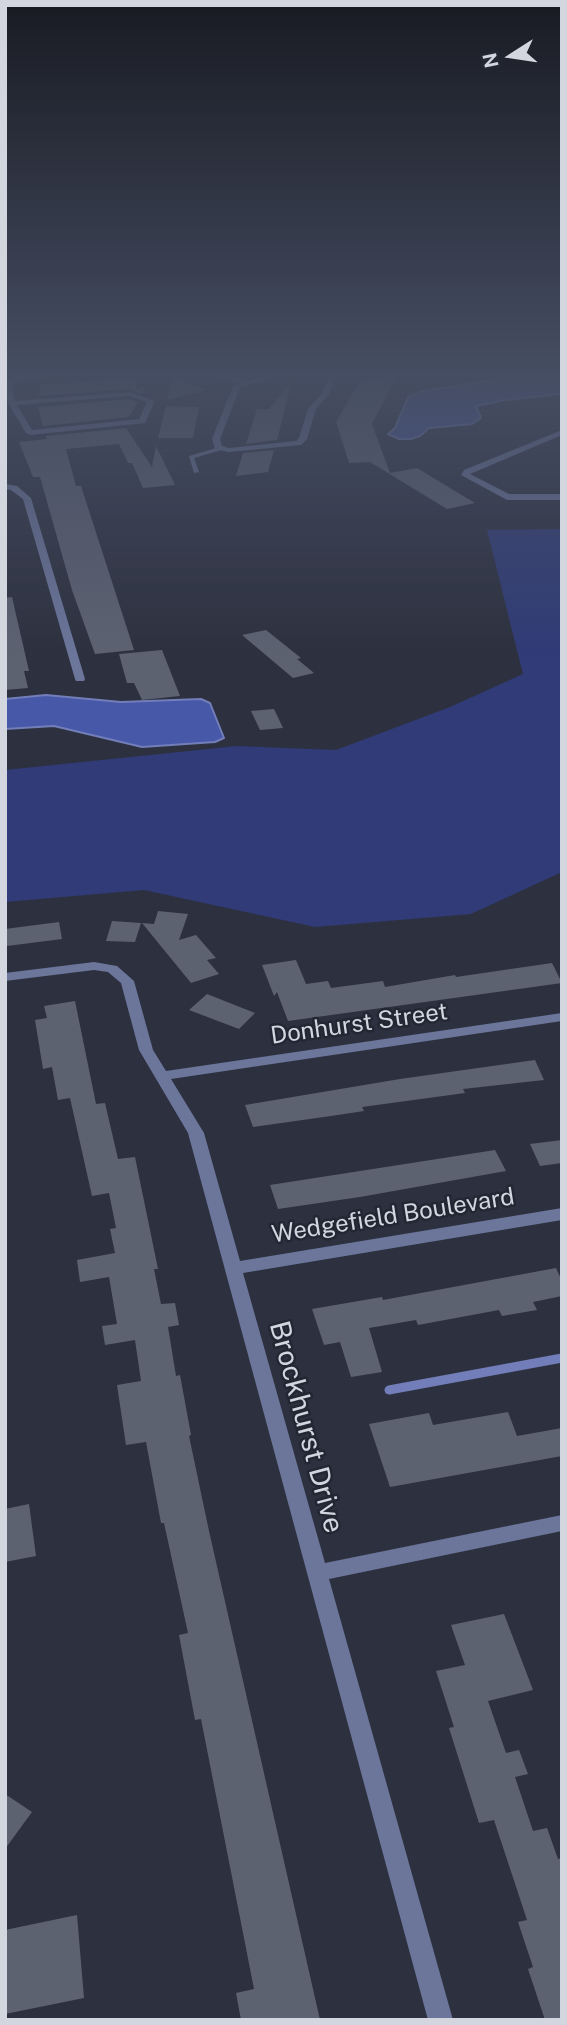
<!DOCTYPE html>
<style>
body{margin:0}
#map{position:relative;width:567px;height:2025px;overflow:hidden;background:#2d313f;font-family:"Public Sans",sans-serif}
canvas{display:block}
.frame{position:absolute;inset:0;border:7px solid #d3d5df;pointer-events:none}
.north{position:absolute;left:476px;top:21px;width:70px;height:70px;-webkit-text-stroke:5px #232734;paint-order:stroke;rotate:258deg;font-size:19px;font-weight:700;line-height:28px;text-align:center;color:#d3d5df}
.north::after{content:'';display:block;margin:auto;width:24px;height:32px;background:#d3d5df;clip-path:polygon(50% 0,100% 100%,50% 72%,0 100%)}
</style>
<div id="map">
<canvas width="567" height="2025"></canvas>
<div class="frame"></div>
<div class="north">N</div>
</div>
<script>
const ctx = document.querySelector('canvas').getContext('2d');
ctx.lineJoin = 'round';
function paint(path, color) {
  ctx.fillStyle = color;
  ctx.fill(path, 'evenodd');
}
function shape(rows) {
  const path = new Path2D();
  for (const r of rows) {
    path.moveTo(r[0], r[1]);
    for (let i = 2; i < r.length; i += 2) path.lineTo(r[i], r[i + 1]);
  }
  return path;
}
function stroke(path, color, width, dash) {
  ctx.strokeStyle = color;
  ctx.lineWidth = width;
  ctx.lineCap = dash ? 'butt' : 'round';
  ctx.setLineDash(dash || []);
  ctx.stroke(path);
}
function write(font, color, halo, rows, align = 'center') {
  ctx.font = font + ' "Public Sans",sans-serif';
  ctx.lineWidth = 5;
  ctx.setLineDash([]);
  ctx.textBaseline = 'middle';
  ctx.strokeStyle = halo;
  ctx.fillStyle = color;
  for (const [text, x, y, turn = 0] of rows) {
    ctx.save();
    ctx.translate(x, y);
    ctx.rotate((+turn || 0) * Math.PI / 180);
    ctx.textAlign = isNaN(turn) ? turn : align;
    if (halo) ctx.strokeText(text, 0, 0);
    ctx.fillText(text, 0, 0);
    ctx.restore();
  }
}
paint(shape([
 [562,529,562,872,471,914,315,927,144,890,5,902,5,770,237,746,336,750,450,707,523,674,487,530]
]), '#303b77');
const water = shape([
 [524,375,562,378,562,394,505,400,476,406,481,418,472,424,429,428,420,436,411,439,399,439,388,434,395,428,408,397,423,391,524,375],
 [46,695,121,702,201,699,210,703,224,738,215,742,142,747,54,726,5,729,5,699,46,695]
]);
paint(water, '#4858a9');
stroke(water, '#727eb9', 2);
stroke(shape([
 [389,1390,562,1358]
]), '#727eb9', 9);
paint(shape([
 [397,376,372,424,390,473,417,468,475,503,447,509,370,462,349,463,336,422,359,382],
 [173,377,206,390,167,400],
 [136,379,136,390,145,387,142,394,129,389,39,396,41,384],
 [292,381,277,440,246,444,257,409,269,409],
 [129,399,138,402,129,417,43,426,38,407],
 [166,406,199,407,193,438,158,438],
 [126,428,152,467,156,446,175,485,143,488,132,463,128,463,119,444,66,449,76,486,81,486,134,650,95,654,72,590,40,477,33,477,19,442,47,439,46,436],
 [274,450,268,472,236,476,243,453],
 [12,597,29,671,24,671,28,688,5,690,5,598],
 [266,630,301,658,297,659,314,673,293,678,242,635],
 [162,650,180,696,142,700,134,683,127,683,119,654],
 [274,709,283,728,260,730,251,711],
 [158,911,188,914,179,940,196,935,216,958,207,960,219,974,191,983,142,923,154,924],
 [112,921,141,923,135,942,106,941],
 [59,922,62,939,7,946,5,929],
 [296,960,306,984,328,981,331,988,383,981,385,987,455,975,456,977,552,963,562,983,288,1021,277,992,274,996,262,965],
 [207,994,255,1013,239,1029,189,1010],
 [75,1001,96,1104,105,1103,118,1159,135,1157,158,1269,154,1269,161,1304,175,1303,179,1325,168,1327,176,1376,180,1375,191,1435,189,1436,209,1531,320,2020,241,2020,236,1993,254,1989,201,1719,195,1720,179,1635,188,1633,164,1523,161,1523,146,1442,126,1445,117,1385,141,1381,135,1340,105,1345,102,1326,117,1324,109,1277,80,1282,77,1260,115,1253,110,1229,116,1228,109,1193,92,1196,70,1098,58,1100,52,1067,43,1069,35,1020,47,1018,44,1006],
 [535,1060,544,1080,463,1089,465,1093,362,1107,364,1111,331,1116,253,1127,245,1105,400,1079],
 [562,1140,562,1163,540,1166,530,1144],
 [495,1150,506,1171,360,1197,278,1209,270,1185],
 [556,1268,562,1281,562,1296,533,1302,537,1310,502,1316,499,1310,418,1325,416,1320,369,1328,382,1372,351,1377,340,1342,324,1345,312,1309,382,1297,383,1300],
 [508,1412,517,1436,562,1428,562,1456,390,1487,369,1424,429,1413,433,1425],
 [29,1504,36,1556,5,1562,5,1509],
 [504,1614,533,1690,488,1701,506,1753,519,1750,528,1774,515,1777,533,1831,547,1828,558,1859,562,1858,562,2020,545,2020,528,1969,533,1967,518,1922,527,1920,494,1820,479,1823,449,1728,454,1727,436,1671,465,1665,451,1625],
 [5,1794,32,1812,5,1849],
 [77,1915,84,1998,5,2014,5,1930]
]), '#5d6271');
paint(shape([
 [223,446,225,447,225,449,194,458,199,472,194,473,189,456,223,446]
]), '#6c769b');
paint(shape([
 [36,375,67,375,19,380,12,385,15,401,129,392,155,401,145,423,30,435,26,433,8,403,5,383,14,376,36,375],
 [129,396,147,402,139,419,32,430,17,405,129,396],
 [207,375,220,375,249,381,272,375,283,375,240,387,220,439,222,446,229,448,296,441,299,438,308,409,323,392,328,377,335,375,344,375,334,380,330,393,316,409,307,439,301,445,229,452,215,449,212,439,233,386,240,383,207,375],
 [562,430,562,435,470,474,509,494,562,494,562,500,507,500,461,475,464,470,562,430],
 [5,484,17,486,31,498,85,679,84,681,76,681,75,679,23,499,11,490,5,489,5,484],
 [94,962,117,966,134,981,153,1050,166,1071,562,1013,562,1021,171,1079,204,1133,240,1261,562,1208,562,1220,243,1273,325,1563,562,1515,562,1531,329,1579,453,2020,428,2020,188,1133,139,1050,121,983,108,972,94,970,5,981,5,973,94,962]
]), '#6c769b');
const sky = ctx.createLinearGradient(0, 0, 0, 658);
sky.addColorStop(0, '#191b23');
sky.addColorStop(0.57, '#464e63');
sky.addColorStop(1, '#464e6300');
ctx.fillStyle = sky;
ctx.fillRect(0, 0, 567, 658);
write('24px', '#d3d5df', '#232734', [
 ["Donhurst Street",359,1024,-8],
 ["Wedgefield Boulevard",393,1216,-9]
]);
write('28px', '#d3d5df', '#232734', [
 ["Brockhurst Drive",306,1427,75]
]);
</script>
